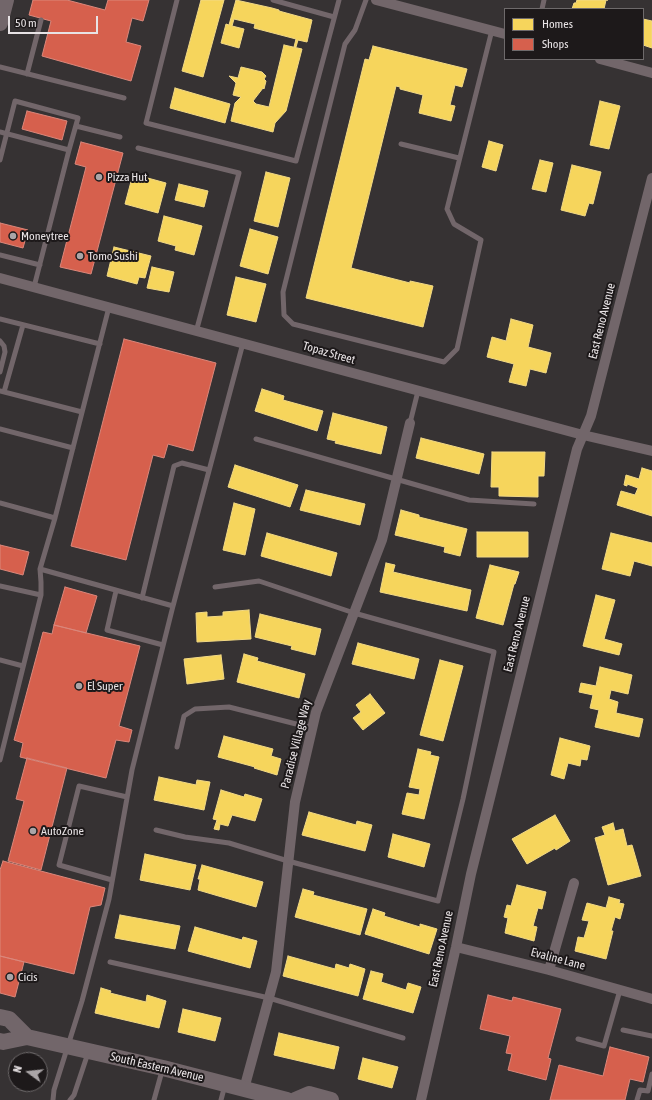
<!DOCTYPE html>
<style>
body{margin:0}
#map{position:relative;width:652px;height:1100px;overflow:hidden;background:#363233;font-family:"Asap Condensed",sans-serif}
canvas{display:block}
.legend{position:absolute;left:504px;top:8px;width:140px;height:52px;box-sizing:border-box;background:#1d191a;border:1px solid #6e6a6b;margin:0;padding:5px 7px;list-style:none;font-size:12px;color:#e8e3e5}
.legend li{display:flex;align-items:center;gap:8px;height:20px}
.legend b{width:20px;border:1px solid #6e6a6b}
.north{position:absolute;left:8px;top:1052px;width:40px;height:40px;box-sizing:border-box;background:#1d191a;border:1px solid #6e6a6b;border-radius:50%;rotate:285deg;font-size:11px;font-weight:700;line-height:16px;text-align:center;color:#e8e3e5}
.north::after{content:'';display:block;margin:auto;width:14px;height:18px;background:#aaa5a7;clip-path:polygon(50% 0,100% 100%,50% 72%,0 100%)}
.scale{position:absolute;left:8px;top:16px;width:90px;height:18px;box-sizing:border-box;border:2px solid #e8e3e5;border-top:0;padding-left:5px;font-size:12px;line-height:14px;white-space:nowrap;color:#e8e3e5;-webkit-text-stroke:3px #1d191a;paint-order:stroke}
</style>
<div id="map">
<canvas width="652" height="1100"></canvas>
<ul class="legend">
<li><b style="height:11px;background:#f6d55c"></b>Homes</li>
<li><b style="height:11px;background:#d6604d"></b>Shops</li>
</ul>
<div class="north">N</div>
<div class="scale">50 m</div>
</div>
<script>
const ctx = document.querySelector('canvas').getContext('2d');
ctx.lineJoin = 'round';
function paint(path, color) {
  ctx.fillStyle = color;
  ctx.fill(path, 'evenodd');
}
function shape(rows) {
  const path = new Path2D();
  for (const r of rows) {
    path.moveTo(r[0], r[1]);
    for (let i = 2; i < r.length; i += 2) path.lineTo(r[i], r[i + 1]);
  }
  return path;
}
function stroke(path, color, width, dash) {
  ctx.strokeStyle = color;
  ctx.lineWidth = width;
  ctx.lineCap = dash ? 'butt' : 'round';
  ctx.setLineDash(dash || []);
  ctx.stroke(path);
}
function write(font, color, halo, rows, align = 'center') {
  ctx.font = font + ' "Asap Condensed",sans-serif';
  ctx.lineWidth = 4;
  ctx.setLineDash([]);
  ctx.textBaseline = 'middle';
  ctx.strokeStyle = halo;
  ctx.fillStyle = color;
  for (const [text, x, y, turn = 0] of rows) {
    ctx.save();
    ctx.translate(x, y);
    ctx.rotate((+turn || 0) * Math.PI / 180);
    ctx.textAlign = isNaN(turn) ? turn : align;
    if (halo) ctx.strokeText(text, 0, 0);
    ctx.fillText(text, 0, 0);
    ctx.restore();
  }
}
const homes = shape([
 [201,0,224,0,203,77,182,71,201,0],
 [236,0,272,8,279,10,279,11,312,20,307,42,298,40,296,47,294,47,296,39,254,28,255,24,234,19,232,26,244,29,239,48,221,43,226,24,229,25,236,0],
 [577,0,608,0,606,0,604,9,572,9,574,3,576,3,577,0],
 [643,19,652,21,652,48,643,45,643,19],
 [284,45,302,49,286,111,275,123,273,132,231,121,235,103,241,97,233,95,236,83,229,76,238,78,241,67,262,72,266,76,264,79,266,81,264,89,263,88,253,101,256,104,269,107,284,45],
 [373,46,467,69,462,87,455,85,450,105,455,106,451,121,419,113,423,95,400,89,400,87,396,86,351,268,410,283,410,281,433,286,423,327,306,298,365,59,369,60,373,46],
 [175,88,230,104,225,123,170,108,175,88],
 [600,101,620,106,609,149,590,145,600,101],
 [489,141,503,145,496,171,482,167,489,141],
 [540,160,553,163,546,192,532,189,540,160],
 [572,165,601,172,593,204,589,203,585,216,561,210,572,165],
 [266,172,290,178,278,227,254,221,266,172],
 [133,174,166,183,158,213,125,204,133,174],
 [179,184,208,191,204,207,175,200,179,184],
 [164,216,202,226,194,255,175,250,176,246,158,241,164,216],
 [250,229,278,237,268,274,240,266,250,229],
 [114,247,151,256,145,278,139,277,137,284,107,276,114,247],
 [152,267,174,272,169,292,147,288,152,267],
 [236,277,266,284,256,322,227,315,236,277],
 [511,319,533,325,528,347,551,353,546,373,530,369,526,386,509,382,514,364,487,357,492,337,506,341,511,319],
 [262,389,284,396,283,400,323,411,317,431,255,411,262,389],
 [333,413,387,427,381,454,335,443,336,441,327,439,333,413],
 [421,438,484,454,479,474,416,458,421,438],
 [492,452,545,452,544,476,538,476,538,497,499,496,499,487,491,487,492,452],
 [235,465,298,485,290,507,228,487,235,465],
 [642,468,652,471,652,516,617,505,621,491,635,495,638,488,627,484,627,486,624,485,626,475,639,479,642,468],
 [306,490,365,504,360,525,300,510,306,490],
 [234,503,255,509,245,555,223,550,234,503],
 [401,510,419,515,419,517,467,529,460,556,444,552,445,547,395,535,401,510],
 [477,532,528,532,528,557,477,557,477,532],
 [267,533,337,553,331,576,261,556,267,533],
 [611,533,652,543,652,566,634,561,630,576,602,569,611,533],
 [386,563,395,565,393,572,471,590,467,611,380,592,386,563],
 [490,565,519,572,515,584,514,584,503,625,476,618,490,565],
 [596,595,615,600,604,639,622,644,619,655,583,646,596,595],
 [249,610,251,639,197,642,196,613,207,612,207,617,223,616,223,612,249,610],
 [260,614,321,629,315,655,291,649,292,646,255,637,260,614],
 [358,643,419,659,414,679,352,664,358,643],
 [244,654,258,658,257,661,305,674,299,698,237,682,244,654],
 [221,655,224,679,187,684,184,659,221,655],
 [440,660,463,666,443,741,420,735,440,660],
 [600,667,632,675,628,694,611,690,609,699,618,702,616,713,643,719,639,737,595,727,599,710,590,708,593,695,579,692,581,683,596,686,600,667],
 [370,694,385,713,363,730,353,718,361,712,356,705,370,694],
 [224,736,273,749,271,756,281,759,277,775,254,768,255,767,218,757,224,736],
 [560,738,590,746,587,760,581,759,580,766,568,763,564,779,551,775,560,738],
 [418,749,431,752,430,755,439,757,424,819,402,814,407,793,419,795,420,789,409,787,418,749],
 [159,777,196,785,197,780,210,782,204,810,154,800,159,777],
 [221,790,244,797,245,794,262,799,255,821,232,815,228,826,220,824,219,830,214,829,217,820,213,819,221,790],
 [309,812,356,825,357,821,372,825,365,851,302,835,309,812],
 [555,815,570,841,556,850,555,848,527,864,512,839,555,815],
 [613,823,615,831,623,829,627,846,632,845,641,876,608,885,595,838,605,835,602,827,613,823],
 [393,834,430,844,424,867,388,857,393,834],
 [145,854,196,865,190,890,140,880,145,854],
 [202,865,263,882,256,907,198,890,200,879,198,879,202,865],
 [517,885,546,892,542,909,538,908,533,926,537,927,534,941,505,933,508,918,504,917,507,905,511,906,517,885],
 [303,889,314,892,313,895,367,909,360,935,295,917,303,889],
 [609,897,620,900,619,903,624,904,620,919,615,917,611,931,613,931,606,959,575,951,578,937,584,938,589,921,582,920,587,903,606,908,609,897],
 [373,909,385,913,384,916,420,927,420,924,437,929,429,954,365,934,373,909],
 [120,915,180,926,175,949,115,938,120,915],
 [195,927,242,940,243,937,257,941,250,968,188,951,195,927],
 [288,956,335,969,336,964,349,968,350,964,365,969,358,996,283,976,288,956],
 [371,971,383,974,381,982,406,990,408,983,421,987,413,1013,363,999,371,971],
 [101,988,111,991,110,993,146,1002,147,995,166,1001,159,1028,95,1013,101,988],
 [183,1009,221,1018,215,1041,178,1032,183,1009],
 [279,1033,339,1047,334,1069,274,1055,279,1033],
 [363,1058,398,1067,392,1088,358,1079,363,1058]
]);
paint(homes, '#f6d55c');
stroke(homes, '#f2d985', 1);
const shops = shape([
 [33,0,67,0,105,10,108,0,149,0,143,21,132,18,126,42,141,46,131,81,42,56,51,21,29,15,33,0],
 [27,111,67,121,62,140,22,129,27,111],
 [81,142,123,153,91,274,60,267,86,167,75,164,81,142],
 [0,223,28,230,23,248,0,242,0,223],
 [124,339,216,363,193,451,168,444,164,458,153,455,126,560,71,546,124,339],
 [0,545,29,552,23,575,0,569,0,545],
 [65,587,97,596,86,633,54,625,65,587],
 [54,625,140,646,119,726,132,730,129,742,116,740,106,778,20,757,23,743,14,740,43,632,52,634,54,625],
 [27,758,67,768,41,870,8,861,24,801,16,799,27,758],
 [3,861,105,888,101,905,90,907,74,974,0,956,0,870,3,861],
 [0,956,24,962,15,997,0,993,0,956],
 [488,995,512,1001,513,997,561,1009,548,1058,551,1059,546,1080,508,1070,512,1054,506,1053,510,1036,480,1029,488,995],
 [610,1047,649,1057,643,1082,630,1079,625,1100,550,1100,559,1065,603,1076,610,1047]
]);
paint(shops, '#d6604d');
stroke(shops, '#db877b', 1);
stroke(shape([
 [177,0,146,123,296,161,339,0],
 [273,0,334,17],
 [366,0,355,30,345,44,283,292,284,315,293,324,444,362,457,349,481,240,454,224,447,209,492,30],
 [542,9,544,0],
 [0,67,124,98],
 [27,74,41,20],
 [76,126,120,137],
 [0,132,69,150,34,287],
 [401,144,459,158],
 [138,148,239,173,196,332],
 [0,160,15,101,78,118,69,150],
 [0,255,40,265],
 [0,319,100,344],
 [0,341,4,346,5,352,0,372],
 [0,391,82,412],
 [4,392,23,325],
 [410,423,418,391],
 [0,429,73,448],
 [256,439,469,500,534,504],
 [0,503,55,518],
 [40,569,55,518,109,307],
 [0,586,41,595],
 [116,591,107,630,163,645],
 [142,598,174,466,182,463,209,470],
 [173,606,243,343],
 [0,660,23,666],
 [177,747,184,716,195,709,229,707,312,728],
 [0,760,41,595,41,582,40,569,173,606,132,770,109,899,82,1001,54,1090,53,1100],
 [156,830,185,837,229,843,288,861,438,901,463,799,494,652,354,613,259,581,215,587],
 [112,880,59,865,79,786,127,797],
 [110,962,269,998,403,1038],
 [623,1030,652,1036],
 [578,1039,604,1046,620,990],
 [70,1100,74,1095,88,1053],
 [154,1100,162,1071],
 [221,1100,225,1085],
 [637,1100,640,1090,648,1091,652,1074]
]), '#72666a', 5);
stroke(shape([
 [376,0,505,34],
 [600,59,652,73],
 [0,278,583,435,652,451],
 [456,947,549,970,652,999],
 [549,970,574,883],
 [244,1089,276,972,295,802,316,712,382,540,410,423],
 [421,1100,456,947,471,874,577,449,591,416,652,178]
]), '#72666a', 10);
stroke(shape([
 [0,23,6,0],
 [0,1017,9,1019,27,1037],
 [0,1041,3,1042,27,1037,163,1068,287,1100],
 [295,1100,309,1094,331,1100]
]), '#72666a', 16);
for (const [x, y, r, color] of [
 [99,177,4,"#aaa5a7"],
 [13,236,4,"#aaa5a7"],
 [80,256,4,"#aaa5a7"],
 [79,686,4,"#aaa5a7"],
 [33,831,4,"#aaa5a7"],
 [10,977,4,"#aaa5a7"]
]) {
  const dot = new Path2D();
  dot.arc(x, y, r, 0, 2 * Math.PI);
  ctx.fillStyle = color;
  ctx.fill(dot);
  stroke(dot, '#1d191a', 1.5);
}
write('12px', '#e8e3e5', '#1d191a', [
 ["Pizza Hut",107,177],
 ["Moneytree",21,236],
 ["Tomo Sushi",88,256],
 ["El Super",87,686],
 ["AutoZone",41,831],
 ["Cicis",18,977]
], 'left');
write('12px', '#e8e3e5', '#1d191a', [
 ["East Reno Avenue",602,321,-76],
 ["Topaz Street",329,353,16],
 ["East Reno Avenue",517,634,-76],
 ["Paradise Village Way",296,744,-76],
 ["East Reno Avenue",441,949,-78],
 ["Evaline Lane",558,959,15],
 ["South Eastern Avenue",157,1067,13]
]);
</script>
